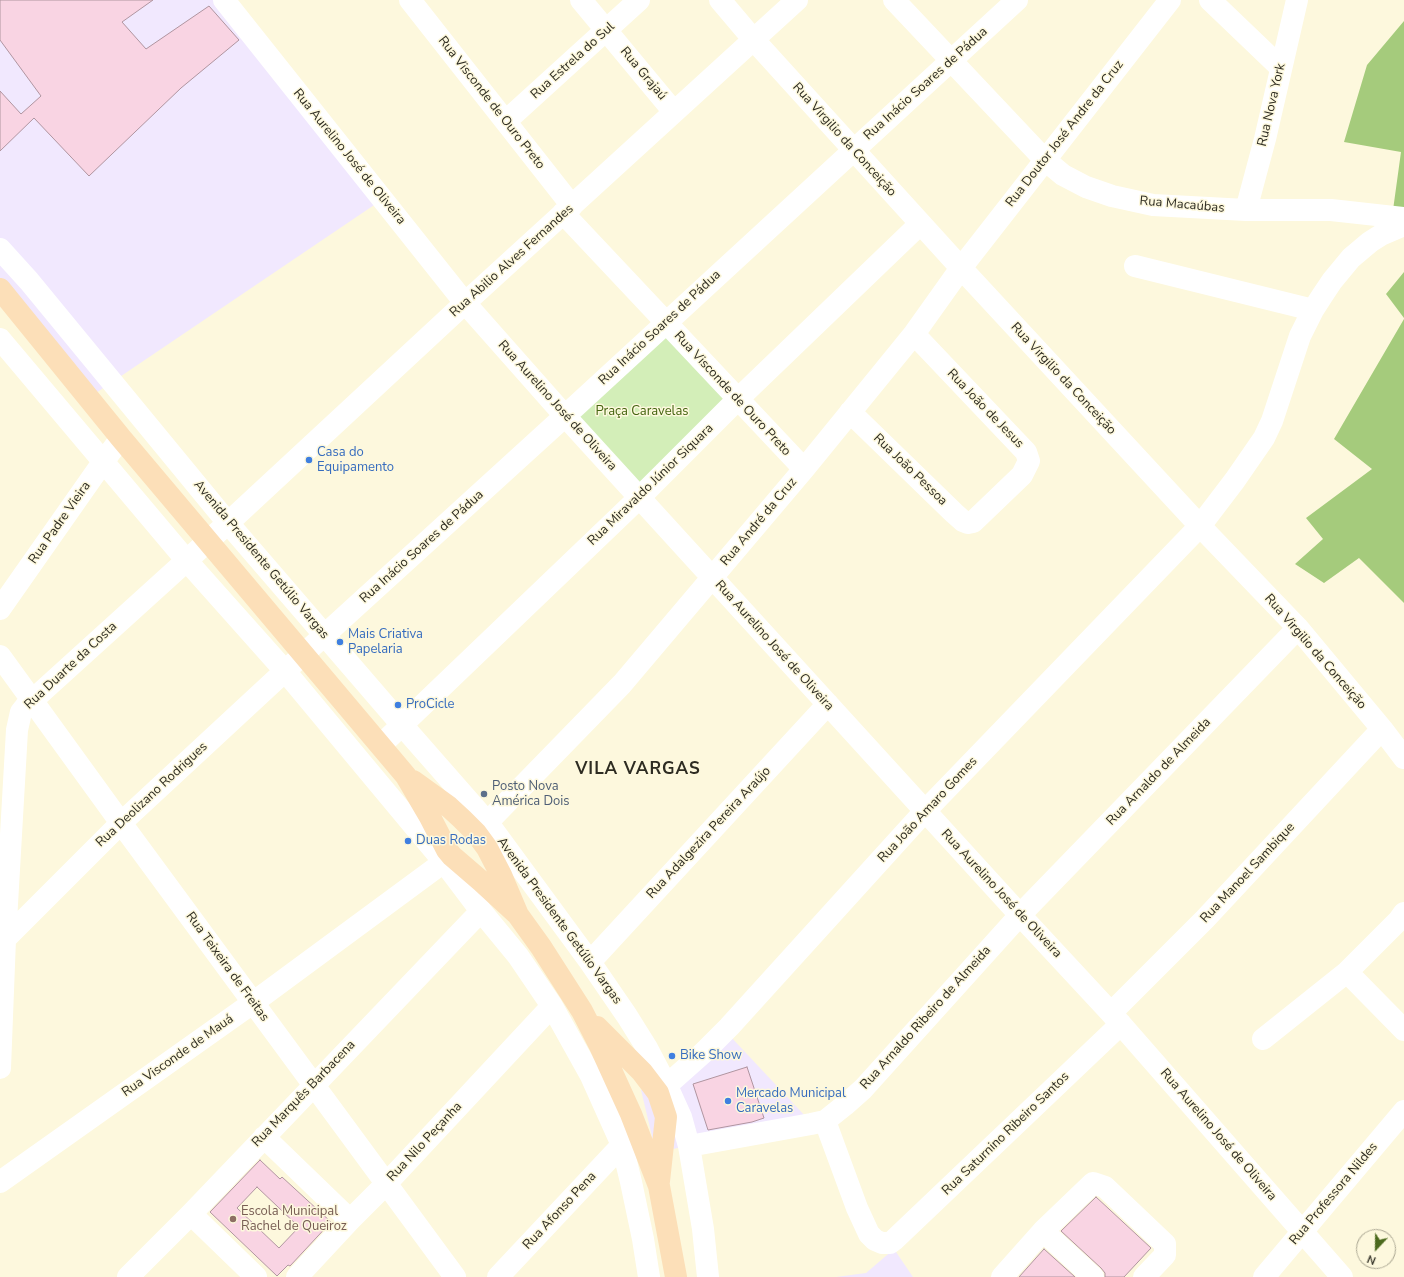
<!DOCTYPE html>
<meta charset="utf-8">
<style>
body{margin:0}
#map{position:relative;width:1404px;height:1277px;overflow:hidden;background:#fdf8dd;font-family:"Nunito Sans",sans-serif}
canvas{display:block}
.north{position:absolute;left:1356px;top:1229px;width:40px;height:40px;box-sizing:border-box;background:#fdf8dd;border:1px solid #aaa692;border-radius:50%;rotate:202deg;font-size:11px;font-weight:700;line-height:16px;text-align:center;color:#2e2c22}
.north::after{content:'';display:block;margin:auto;width:14px;height:18px;background:#4c6a1e;clip-path:polygon(50% 0,100% 100%,50% 72%,0 100%)}
</style>
<div id="map">
<canvas width="1404" height="1277"></canvas>
<div class="north">N</div>
</div>
<script>
const ctx = document.querySelector('canvas').getContext('2d');
ctx.lineJoin = 'round';
function paint(path, color) {
  ctx.fillStyle = color;
  ctx.fill(path, 'evenodd');
}
function shape(rows) {
  const path = new Path2D();
  for (const r of rows) {
    path.moveTo(r[0], r[1]);
    for (let i = 2; i < r.length; i += 2) path.lineTo(r[i], r[i + 1]);
  }
  return path;
}
function stroke(path, color, width, dash) {
  ctx.strokeStyle = color;
  ctx.lineWidth = width;
  ctx.lineCap = dash ? 'butt' : 'round';
  ctx.setLineDash(dash || []);
  ctx.stroke(path);
}
function write(font, color, halo, rows, align = 'center') {
  ctx.font = font + ' "Nunito Sans",sans-serif';
  ctx.lineWidth = 3;
  ctx.setLineDash([]);
  ctx.textBaseline = 'middle';
  ctx.strokeStyle = halo;
  ctx.fillStyle = color;
  for (const [text, x, y, turn = 0] of rows) {
    ctx.save();
    ctx.translate(x, y);
    ctx.rotate((+turn || 0) * Math.PI / 180);
    ctx.textAlign = isNaN(turn) ? turn : align;
    if (halo) ctx.strokeText(text, 0, 0);
    ctx.fillText(text, 0, 0);
    ctx.restore();
  }
}
paint(shape([
 [0,0,234,0,389,195,93,395,0,284],
 [730,1036,807,1118,656,1153,641,1090],
 [894,1249,913,1277,836,1277,866,1273]
]), '#f1e8fe');
paint(shape([
 [660,330,725,400,639,483,573,410]
]), '#d3eeb8');
paint(shape([
 [1404,21,1404,211,1393,210,1401,152,1344,142,1367,65],
 [1404,272,1404,318,1386,294],
 [1404,319,1404,603,1359,558,1324,583,1295,564,1323,539,1306,518,1372,469,1334,439]
]), '#a5cb7c');
const building = shape([
 [0,0,153,0,122,22,146,49,209,6,239,40,181,88,89,176,34,118,0,151,0,91,21,114,41,96,0,40,0,0],
 [747,1067,764,1118,752,1122,708,1130,693,1084,747,1067],
 [260,1160,280,1179,282,1177,331,1222,290,1266,288,1265,277,1276,210,1212,260,1160],
 [257,1187,299,1227,279,1248,237,1208,257,1187],
 [1096,1197,1151,1248,1124,1277,1105,1277,1105,1273,1101,1268,1061,1231,1096,1197],
 [1044,1249,1075,1277,1019,1277,1044,1249]
]);
paint(building, '#f9d4e3');
stroke(building, '#b095a0', 1);
stroke(shape([
 [224,0,465,303,565,416,1020,915,1111,1013,1342,1277],
 [410,0,572,206],
 [581,0,674,112],
 [720,0,753,39,961,268,1200,526,1298,628,1382,729,1404,758],
 [894,0,1045,160,1063,175,1086,187,1112,196,1153,205,1246,210,1331,210,1404,218],
 [1210,0,1281,68],
 [506,121,639,0],
 [1246,210,1265,139,1297,0],
 [563,213,804,469],
 [0,249,29,281,228,523,402,725,488,823,590,962,627,1016,647,1048,667,1086,681,1117,689,1146,703,1229,708,1277],
 [1135,266,1313,310],
 [0,339,187,561,285,671,444,862,481,911,518,956,552,1006,591,1076,622,1145,631,1182,643,1239,649,1277],
 [850,412,954,513,963,521,968,523,973,522,1022,475,1029,461,1026,452,914,334],
 [0,609,103,462,121,438],
 [0,656,121,823,455,1277],
 [381,745,640,497,738,399,920,224],
 [478,832,622,684,804,469,914,334,961,268,1170,0],
 [0,939,5,939,121,823,285,671,565,416,1017,0],
 [590,962,828,704],
 [1347,972,1404,1030],
 [1111,1013,1205,919,1382,729],
 [1263,1039,1347,972,1399,920,1404,913],
 [0,1068,5,939,17,730,21,712,25,707,228,523,465,303,797,0],
 [658,1093,703,1053,729,1027,925,811,1200,526,1235,480,1264,438,1272,421,1300,336,1313,310,1322,296,1332,281,1351,258,1370,242,1381,235,1404,225],
 [825,1121,857,1208,869,1234,875,1240,882,1243,890,1243,894,1240,1121,1024],
 [264,1137,350,1220],
 [689,1146,811,1124,825,1121,845,1105,863,1089,1020,915,1298,628],
 [0,1182,254,1002,452,856],
 [191,1214,256,1277],
 [1043,1231,1093,1277],
 [128,1277,191,1214,481,911],
 [297,1277,350,1220,386,1184,552,1006],
 [498,1277,622,1145],
 [1002,1277,1043,1231,1093,1183,1105,1187,1165,1244,1165,1255,1144,1277],
 [1264,1277,1404,1111]
]), '#fff', 22);
stroke(shape([
 [0,289,121,438,406,776,430,817,447,850,452,856,481,881,518,915],
 [413,781,449,807,462,819,476,833,487,848,501,875,518,915,541,947,582,1011,600,1046,631,1114,659,1186,676,1277],
 [597,1027,642,1072,658,1093,666,1117,659,1181]
]), '#fcdfb8', 22);
for (const [x, y, r, color] of [
 [309,460,4,"#3f7fe0"],
 [340,642,4,"#3f7fe0"],
 [398,705,4,"#3f7fe0"],
 [484,794,4,"#5c6f8a"],
 [408,841,4,"#3f7fe0"],
 [672,1056,4,"#3f7fe0"],
 [728,1101,4,"#3f7fe0"],
 [233,1219,4,"#8d6e63"]
]) {
  const dot = new Path2D();
  dot.arc(x, y, r, 0, 2 * Math.PI);
  ctx.fillStyle = color;
  ctx.fill(dot);
  stroke(dot, '#fdf8dd', 1.5);
}
write('13px', '#2e2c22', '#fdf8dd', [
 ["Rua Estrela do Sul",573,61,-42],
 ["Rua Grajaú",643,74,50],
 ["Rua Inácio Soares de Pádua",926,84,-42],
 ["Rua Visconde de Ouro Preto",491,103,52],
 ["Rua Nova York",1272,105,-77],
 ["Rua Doutor José Andre da Cruz",1065,134,-52],
 ["Rua Virgilio da Conceição",844,140,48],
 ["Rua Aurelino José de Oliveira",349,157,51],
 ["Rua Macaúbas",1182,205,5],
 ["Rua Abilio Alves Fernandes",512,261,-42],
 ["Rua Inácio Soares de Pádua",660,328,-43],
 ["Rua Virgilio da Conceição",1063,379,47],
 ["Rua Visconde de Ouro Preto",732,394,47],
 ["Rua Aurelino José de Oliveira",557,406,48],
 ["Rua João de Jesus",985,409,46],
 ["Rua João Pessoa",910,470,44],
 ["Rua Miravaldo Júnior Siquara",651,485,-44],
 ["Rua André da Cruz",759,522,-50],
 ["Rua Padre Vieira",60,523,-55],
 ["Rua Inácio Soares de Pádua",422,547,-42],
 ["Avenida Presidente Getúlio Vargas",261,560,50],
 ["Rua Aurelino José de Oliveira",774,646,48],
 ["Rua Virgilio da Conceição",1315,652,49],
 ["Rua Duarte da Costa",71,666,-43],
 ["Rua Arnaldo de Almeida",1159,772,-46],
 ["Rua Deolizano Rodrigues",152,795,-43],
 ["Rua João Amaro Gomes",928,810,-47],
 ["Rua Adalgezira Pereira Araújo",709,833,-47],
 ["Rua Manoel Sambique",1248,873,-47],
 ["Rua Aurelino José de Oliveira",1001,894,47],
 ["Avenida Presidente Getúlio Vargas",559,921,54],
 ["Rua Teixeira de Freitas",227,967,54],
 ["Rua Arnaldo Ribeiro de Almeida",926,1018,-48],
 ["Rua Visconde de Mauá",178,1056,-35],
 ["Rua Marquês Barbacena",304,1094,-46],
 ["Rua Saturnino Ribeiro Santos",1006,1134,-44],
 ["Rua Aurelino José de Oliveira",1218,1135,49],
 ["Rua Nilo Peçanha",425,1142,-47],
 ["Rua Professora Nildes",1334,1194,-50],
 ["Rua Afonso Pena",560,1211,-47]
]);
write('13px', '#43630f', '#fdf8dd', [
 ["Praça Caravelas",642,412]
]);
write('13px', '#366cbe', '#fdf8dd', [
 ["Casa do",317,453],
 ["Equipamento",317,468],
 ["Mais Criativa",348,635],
 ["Papelaria",348,650],
 ["ProCicle",406,705],
 ["Duas Rodas",416,841],
 ["Bike Show",680,1056],
 ["Mercado Municipal",736,1094],
 ["Caravelas",736,1109]
], 'left');
write('13px', '#4e5e75', '#fdf8dd', [
 ["Posto Nova",492,787],
 ["América Dois",492,802]
], 'left');
write('13px', '#785e54', '#fdf8dd', [
 ["Escola Municipal",241,1212],
 ["Rachel de Queiroz",241,1227]
], 'left');
ctx.letterSpacing = '1px';
write('bold 17px', '#2e2c22', '#fdf8dd', [
 ["VILA VARGAS",638,770]
]);
ctx.letterSpacing = '0px';
</script>
